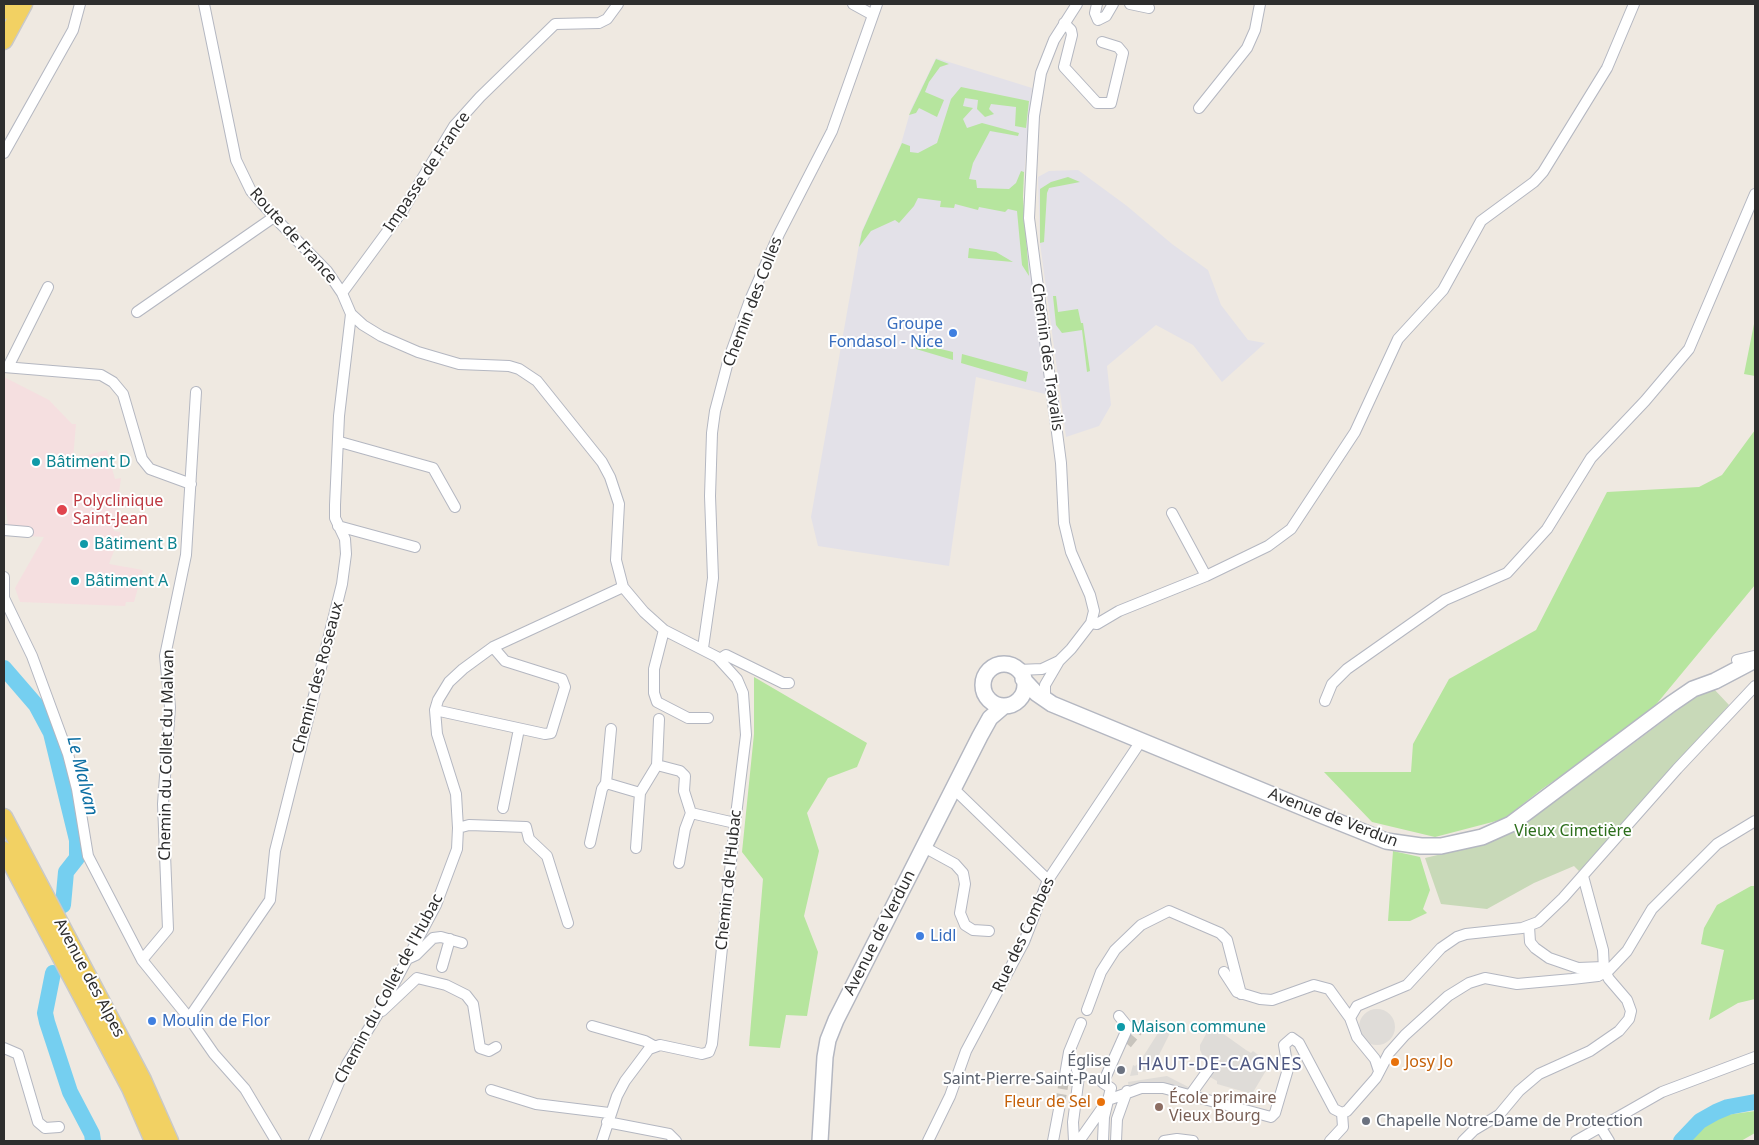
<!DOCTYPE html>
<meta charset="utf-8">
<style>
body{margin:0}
#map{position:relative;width:1759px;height:1145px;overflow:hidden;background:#efe9e1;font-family:"Noto Sans",sans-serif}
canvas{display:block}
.frame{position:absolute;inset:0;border:5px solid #2e2e2e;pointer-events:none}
</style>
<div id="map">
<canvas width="1759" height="1145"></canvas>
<div class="frame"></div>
</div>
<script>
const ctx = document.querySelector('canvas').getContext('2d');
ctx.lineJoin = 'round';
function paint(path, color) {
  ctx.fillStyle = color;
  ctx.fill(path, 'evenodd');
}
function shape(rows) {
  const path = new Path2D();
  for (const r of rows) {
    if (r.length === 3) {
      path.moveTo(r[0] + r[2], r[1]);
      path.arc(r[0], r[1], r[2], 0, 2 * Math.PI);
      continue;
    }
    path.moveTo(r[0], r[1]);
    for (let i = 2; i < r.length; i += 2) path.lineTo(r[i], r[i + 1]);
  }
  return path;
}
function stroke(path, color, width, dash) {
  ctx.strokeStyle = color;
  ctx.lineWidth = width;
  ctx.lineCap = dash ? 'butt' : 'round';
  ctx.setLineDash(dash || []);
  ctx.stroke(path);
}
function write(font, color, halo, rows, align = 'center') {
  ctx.font = font + ' "Noto Sans",sans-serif';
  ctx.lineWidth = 4;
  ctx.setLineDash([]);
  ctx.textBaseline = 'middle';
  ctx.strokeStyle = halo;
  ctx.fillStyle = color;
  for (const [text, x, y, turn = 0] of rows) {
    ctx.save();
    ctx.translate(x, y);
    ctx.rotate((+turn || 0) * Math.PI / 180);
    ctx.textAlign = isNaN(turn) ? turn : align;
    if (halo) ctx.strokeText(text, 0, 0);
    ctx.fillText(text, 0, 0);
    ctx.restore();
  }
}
paint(shape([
 [936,58,1032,88,1022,197,1049,395,976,377,949,566,818,546,811,517,861,233,901,144,911,109],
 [1078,170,1127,206,1172,244,1208,270,1221,305,1248,340,1265,343,1222,382,1193,345,1156,325,1107,366,1111,405,1099,426,1066,437,1040,243,1038,177,1049,171]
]), '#e3e1e8');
paint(shape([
 [4,377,49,400,72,424,76,424,73,459,107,450,115,479,121,478,114,531,121,532,109,564,143,570,134,602,126,602,125,606,20,602,15,588,44,537,9,535,4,490]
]), '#f5dfe0');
paint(shape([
 [936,59,949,64,940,67,929,82,925,92,944,100,937,117,919,108,916,113,909,115],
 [961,87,1029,101,1026,128,1015,126,1016,107,991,104,989,109,994,114,985,117,977,109,978,100,965,98,963,106,973,108,963,119,967,128,982,123,1019,133,1018,136,990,131,973,163,969,179,976,180,977,188,1009,189,1016,183,1021,171,1024,172,1023,197,1029,276,1022,265,1017,211,1008,209,1005,212,979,207,978,210,955,204,954,208,940,207,941,201,918,198,914,206,899,223,895,220,871,231,859,247,862,232,902,143,910,146,910,152,918,153,937,143,951,99],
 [1068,177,1080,182,1049,188,1047,193,1044,242,1040,243,1040,189,1051,182],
 [969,248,996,252,1013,262,968,258],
 [1053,296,1056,296,1058,312,1078,309,1081,323,1083,323,1090,371,1087,372,1082,330,1062,333,1056,325],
 [1755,319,1755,376,1744,374],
 [916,343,953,352,953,360,916,349],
 [962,354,1028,372,1026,382,961,363],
 [1755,430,1755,585,1644,719,1542,789,1504,819,1435,837,1372,822,1324,772,1411,772,1413,744,1449,679,1536,630,1607,492,1699,487,1722,475],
 [754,677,867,743,857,767,828,778,807,813,819,851,804,916,818,952,807,1016,786,1015,780,1048,749,1046,763,879,742,852,754,734],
 [1393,851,1420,857,1430,890,1423,909,1427,913,1410,921,1388,921],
 [1751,886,1755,886,1755,999,1738,1003,1709,1020,1724,950,1701,944,1704,928,1717,905],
 [1755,1111,1755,1133,1741,1141,1676,1141,1697,1119]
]), '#b6e59e');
paint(shape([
 [1713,688,1729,705,1594,861,1579,871,1574,866,1534,883,1487,909,1441,904,1425,858,1480,845,1514,830,1614,758,1691,700]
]), '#c8d9b8');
paint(shape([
 [1377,1027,18],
 [1165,1022,1169,1025,1171,1031,1151,1071,1138,1072,1138,1075,1130,1076,1133,1065,1135,1066,1139,1063],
 [1211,1025,1246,1050,1251,1053,1253,1051,1270,1064,1252,1094,1217,1084,1217,1081,1210,1077,1209,1069,1200,1050,1200,1045],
 [1167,1076,1202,1094,1181,1096,1148,1092,1126,1095,1129,1089,1128,1082]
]), '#dfdcd8');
stroke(shape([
 [4,668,36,705,51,733,77,840,77,858,66,872,63,905],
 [53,973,45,1013,47,1022,70,1092,92,1134,93,1141],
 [1681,1141,1700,1121,1716,1112,1728,1107,1755,1102]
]), '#75cff0', 16);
stroke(shape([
 [1127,1044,1145,1022],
 [1060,1104,1065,1075]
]), '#c8c4bd', 10, [10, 5]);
const street = shape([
 [204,4,236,160,251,191,274,217,327,271,342,293,351,314,363,325,381,336,418,352,459,364,509,366,519,369,537,381,602,462,610,477,619,504,616,560,623,587,644,612,664,630,717,657,737,679,743,693,746,735,735,823,712,1044,709,1052,702,1054,660,1045,649,1049,625,1081,617,1096,602,1141],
 [853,4,873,15],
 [1097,4,1095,13,1098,20,1106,16,1113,4],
 [1130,4,1149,8],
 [1064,23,1071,30,1072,35,1064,67,1097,103,1111,103,1123,53,1118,47,1102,42],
 [1199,108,1247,48,1255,30,1260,4],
 [4,153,73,30,80,4],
 [342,293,403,210,454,126,480,97,555,24,599,23,607,19,618,4],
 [137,312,274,217],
 [4,367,101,375,113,382,123,394,142,459,150,469,191,484],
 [8,367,48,287],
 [340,442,433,468,455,507],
 [1172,513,1206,576],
 [338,526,415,547],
 [4,530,28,532],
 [4,577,4,598,32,656,68,754,77,789,88,856,142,960,189,1018,214,1054,245,1089,276,1141],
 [1091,623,1097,624,1119,611,1206,576,1268,546,1291,529,1355,432,1398,339,1443,290,1481,221,1534,182,1543,172,1607,68,1634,4],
 [664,630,654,669,654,693,657,702,688,718,708,718],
 [703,648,713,578,710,496,712,433,715,411,729,358,750,300,779,234,832,131,877,4],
 [720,659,726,655,783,683,789,683],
 [1737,660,1754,656],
 [1018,670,1042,669,1059,661,1071,649,1091,623,1094,611,1090,595,1071,552,1064,523,1061,463,1029,218,1034,116,1041,73,1054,40,1077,4],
 [1045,700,1045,685,1059,661],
 [1325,701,1332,684,1347,669,1445,600,1507,573,1547,529,1591,458,1645,401,1689,349,1755,194],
 [435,710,545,734,551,733,565,687,562,679,505,661,493,647],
 [611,729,606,783,640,793],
 [657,765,680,771,685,776,684,791,691,813],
 [954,789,1048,880],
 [503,808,519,729],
 [458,828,469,825,526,827,529,839,547,856,568,923],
 [590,843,602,789,606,783],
 [924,847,955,864,963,873,965,884,960,913,965,925,973,930,989,931],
 [636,848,640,793,657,765,659,719],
 [679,863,685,829,691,813,735,823],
 [1529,926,1530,942,1535,948,1549,958,1578,968,1604,967],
 [142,960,168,929,163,804,170,707,165,656,186,555,196,392],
 [405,960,416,955,433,938,441,937,462,943],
 [442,967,450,939],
 [1224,972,1237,992,1260,999,1272,1000,1314,985,1329,989,1350,1018,1357,1037,1375,1059,1379,1071],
 [1087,1010,1101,972,1115,950,1141,925,1169,911,1220,933,1227,940,1241,994],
 [382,1011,417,978,446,985,466,995,473,1004,480,1048,489,1051,496,1047],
 [189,1018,270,900,275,851,342,584,346,554,345,539,335,518,335,505,339,416,351,314],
 [1350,1018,1357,1006,1407,985,1441,948,1457,937,1466,934,1522,928,1538,922,1563,898,1677,769,1755,686],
 [592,1026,645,1041,654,1046],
 [4,1048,18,1054,38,1122,45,1128,59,1127],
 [1065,1075,1069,1052,1081,1023],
 [491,1090,536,1104,609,1113],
 [1191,1094,1209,1069],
 [1342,1113,1347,1111,1376,1078,1389,1053,1405,1035,1448,996,1469,983,1485,978,1517,984,1572,979,1598,976,1609,970,1627,951,1652,909,1717,844,1755,821],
 [607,1122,669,1134,676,1141],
 [1601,1128,1609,1141],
 [314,1141,347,1064,379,1012,436,905,457,849,458,828,456,794,437,734,435,710,438,700,449,682,463,669,493,647,623,587],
 [928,1141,950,1096,966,1051,1024,942,1048,880,1141,741],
 [1053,1141,1060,1104],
 [1074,1141,1073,1122,1079,1076,1076,1067],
 [1079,1141,1108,1100,1141,1088,1163,1088,1271,1117,1275,1113,1288,1069,1284,1045,1292,1038,1299,1043,1334,1109,1342,1113],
 [1103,1141,1104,1117,1111,1088,1103,1083,1128,1027,1119,1016],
 [1116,1141,1117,1119,1127,1091],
 [1164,1141,1177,1139,1193,1141],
 [1330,1141,1343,1127,1342,1113],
 [1463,1141,1474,1130,1499,1115,1519,1091,1539,1074,1590,1051,1619,1031,1629,1019,1631,1011,1627,1000,1609,979,1604,970,1603,950,1583,876],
 [1576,1141,1662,1092,1755,1057]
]);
const secondary = shape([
 [1004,685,21],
 [1023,679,1036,693,1052,704,1321,815,1386,841,1421,846,1441,846,1482,837,1511,824,1671,704,1693,689,1715,681,1755,660],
 [820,1141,825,1057,828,1040,836,1020,980,736,990,718,1004,706]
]);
const primary = shape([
 [4,11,8,4],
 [4,41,24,4],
 [4,817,143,1080,170,1141],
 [4,850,130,1088,153,1141]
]);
stroke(street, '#b4b7c1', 12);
stroke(secondary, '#b4b7c1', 18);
stroke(primary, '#c9c9c9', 19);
stroke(street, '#fff', 10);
stroke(secondary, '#fff', 15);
stroke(primary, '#f2d163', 16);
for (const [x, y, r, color] of [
 [953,333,5,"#3f7fe0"],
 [36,462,5,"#0f9aa8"],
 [62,510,6,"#e0444e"],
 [84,544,5,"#0f9aa8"],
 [75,581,5,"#0f9aa8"],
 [920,936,5,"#3f7fe0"],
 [152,1021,5,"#3f7fe0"],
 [1121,1027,5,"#0f9aa8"],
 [1395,1062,5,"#e8710a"],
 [1121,1070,5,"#6b7280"],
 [1101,1102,5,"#e8710a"],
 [1159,1107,5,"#8d6e63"],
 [1366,1121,5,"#6b7280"]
]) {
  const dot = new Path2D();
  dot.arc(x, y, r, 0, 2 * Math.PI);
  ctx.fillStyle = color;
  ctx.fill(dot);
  stroke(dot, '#fff', 2);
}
write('16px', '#2e2e2e', '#fff', [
 ["Impasse de France",427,172,-56],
 ["Route de France",293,236,48],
 ["Chemin des Colles",753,302,-69],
 ["Chemin des Travails",1047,357,82],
 ["Chemin des Roseaux",318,678,-75],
 ["Chemin du Collet du Malvan",167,755,-89],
 ["Avenue de Verdun",1333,818,21],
 ["Chemin de l'Hubac",729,880,-84],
 ["Avenue de Verdun",880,933,-63],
 ["Rue des Combes",1024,935,-65],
 ["Avenue des Alpes",89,978,62],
 ["Chemin du Collet de l'Hubac",389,989,-62]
]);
write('16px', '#366cbe', '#fff', [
 ["Groupe",943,324,"right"],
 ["Fondasol - Nice",943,342,"right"],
 ["Lidl",930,936],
 ["Moulin de Flor",162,1021]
], 'left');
write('16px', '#0d838f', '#fff', [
 ["Bâtiment D",46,462],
 ["Bâtiment B",94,544],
 ["Bâtiment A",85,581],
 ["Maison commune",1131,1027]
], 'left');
write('16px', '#be3a42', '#fff', [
 ["Polyclinique",73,501],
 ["Saint-Jean",73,519]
], 'left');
write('16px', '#2c6e1b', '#fff', [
 ["Vieux Cimetière",1573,831]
]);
write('16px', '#5b616d', '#fff', [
 ["Église",1111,1061],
 ["Saint-Pierre-Saint-Paul",1111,1079],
 ["Chapelle Notre-Dame de Protection",1376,1121,"left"]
], 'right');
write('16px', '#c56008', '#fff', [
 ["Josy Jo",1405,1062],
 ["Fleur de Sel",1091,1102,"right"]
], 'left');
write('16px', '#785e54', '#fff', [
 ["École primaire",1169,1098],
 ["Vieux Bourg",1169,1116]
], 'left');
write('italic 18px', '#0d6fa3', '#fff', [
 ["Le Malvan",82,776,76]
]);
ctx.letterSpacing = '1px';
write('18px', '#4d5680', '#fff', [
 ["HAUT-DE-CAGNES",1220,1065]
]);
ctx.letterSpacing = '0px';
</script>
